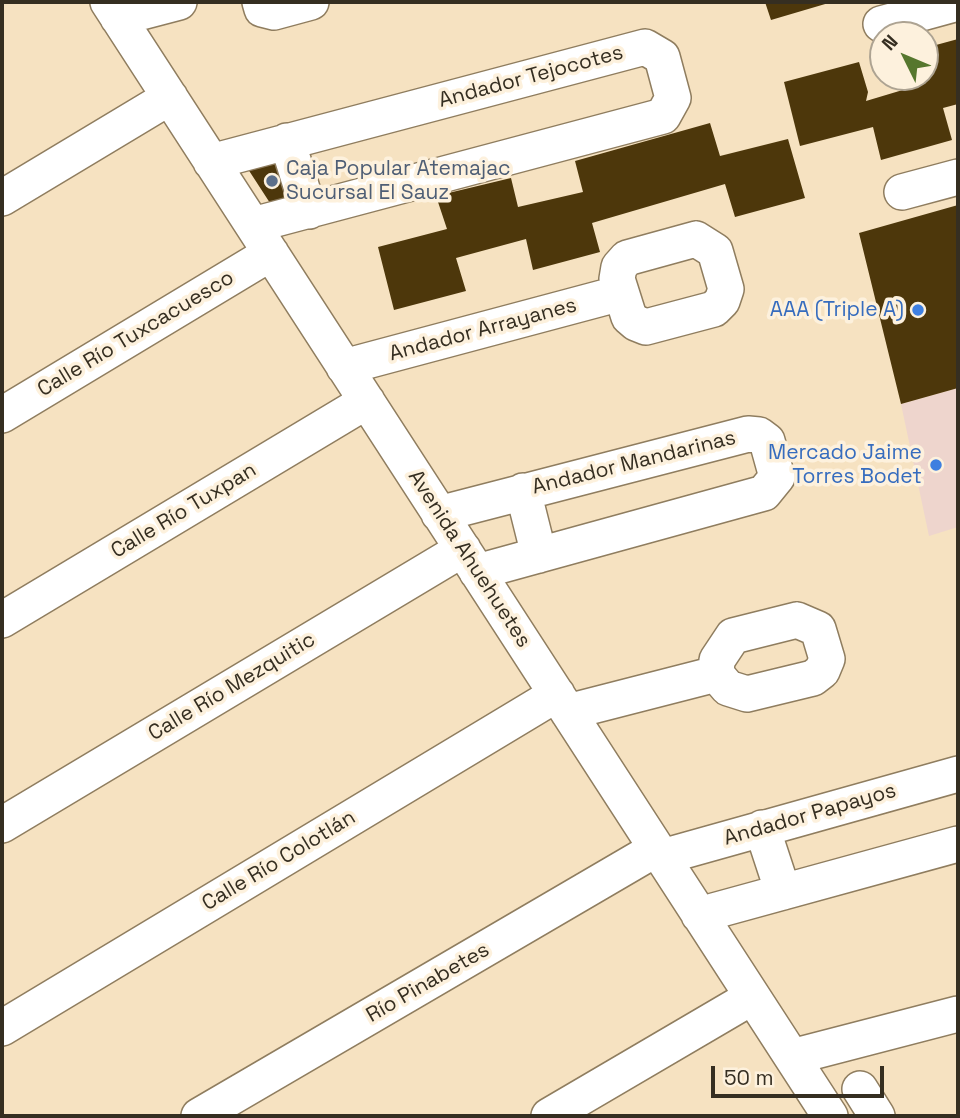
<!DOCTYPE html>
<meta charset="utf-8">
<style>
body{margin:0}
#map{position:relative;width:960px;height:1118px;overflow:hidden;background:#f6e2c1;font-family:"Space Grotesk",sans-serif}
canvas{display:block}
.frame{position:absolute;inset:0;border:4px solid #352e21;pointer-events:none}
.north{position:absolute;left:869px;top:21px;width:70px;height:70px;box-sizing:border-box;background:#fdf1dd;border:2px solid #ada392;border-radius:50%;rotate:313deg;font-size:19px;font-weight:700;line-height:28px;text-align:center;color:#352e21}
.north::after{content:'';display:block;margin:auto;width:24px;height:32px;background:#56772e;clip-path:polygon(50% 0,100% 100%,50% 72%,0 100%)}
.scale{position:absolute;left:711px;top:1066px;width:173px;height:32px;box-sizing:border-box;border:4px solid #352e21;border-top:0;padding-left:9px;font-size:21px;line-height:24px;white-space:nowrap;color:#352e21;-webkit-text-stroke:5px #fdf1dd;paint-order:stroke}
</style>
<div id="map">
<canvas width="960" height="1118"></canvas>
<div class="frame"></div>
<div class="north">N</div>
<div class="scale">50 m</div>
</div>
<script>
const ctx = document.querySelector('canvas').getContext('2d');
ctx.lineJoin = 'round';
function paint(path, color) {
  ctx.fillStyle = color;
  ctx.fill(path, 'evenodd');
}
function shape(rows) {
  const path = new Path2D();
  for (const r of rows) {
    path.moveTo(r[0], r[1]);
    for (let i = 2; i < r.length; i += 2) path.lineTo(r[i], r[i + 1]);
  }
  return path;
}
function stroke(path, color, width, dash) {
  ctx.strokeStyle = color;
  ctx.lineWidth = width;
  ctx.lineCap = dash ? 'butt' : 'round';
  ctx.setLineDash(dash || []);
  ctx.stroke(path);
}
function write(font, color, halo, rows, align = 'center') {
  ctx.font = font + ' "Space Grotesk",sans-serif';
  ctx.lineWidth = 7;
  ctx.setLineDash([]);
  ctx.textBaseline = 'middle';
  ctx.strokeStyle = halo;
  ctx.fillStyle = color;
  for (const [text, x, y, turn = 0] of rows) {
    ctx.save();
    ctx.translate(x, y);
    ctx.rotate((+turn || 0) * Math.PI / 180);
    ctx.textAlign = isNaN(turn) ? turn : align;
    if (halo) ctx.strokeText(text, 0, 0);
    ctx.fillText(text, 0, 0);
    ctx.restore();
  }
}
paint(shape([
 [958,388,958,527,929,536,901,404]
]), '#eed5cd');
paint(shape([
 [765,2,832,2,771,20],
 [958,39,958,104,943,108,952,140,881,160,873,127,800,146,784,82,859,62,868,92,866,101,926,83,925,48],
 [710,123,720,156,788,139,805,198,735,217,725,184,592,223,600,252,533,270,526,239,456,258,466,291,394,310,378,247,447,229,436,196,511,178,518,207,583,192,575,161],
 [280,153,292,197,270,203,246,166],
 [958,205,958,388,901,404,859,233]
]), '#4d370b');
const minor = shape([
 [108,2,830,1116],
 [260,2,262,9,274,12,311,2],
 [118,18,179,2],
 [881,24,958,3],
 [287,141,309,211],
 [211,162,645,47,662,57,673,98,663,116,253,225],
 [902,192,958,177],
 [2,198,170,97],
 [696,239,715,251,726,289,722,301,714,309,646,327,636,323,629,317,617,279,619,267,627,258,696,239],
 [344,367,621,293],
 [2,415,271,253],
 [523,491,539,555],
 [439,514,748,434,759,435,767,441,777,477,764,493,477,572],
 [2,620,367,401],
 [797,620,818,629,827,659,822,671,813,678,747,694,728,688,716,674,717,660,733,636,797,620],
 [568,712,716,674],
 [2,825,463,549],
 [762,828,783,892],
 [662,857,958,774],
 [699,915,958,844],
 [2,1028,557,694],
 [792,1057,958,1014],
 [860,1089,877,1116],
 [199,1116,656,849],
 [549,1116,752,997]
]);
stroke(minor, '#8f7d5f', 38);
stroke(minor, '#fff', 35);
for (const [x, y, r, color] of [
 [272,181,7,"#5c6f8a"],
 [918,310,7,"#3f7fe0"],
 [936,465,7,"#3f7fe0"]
]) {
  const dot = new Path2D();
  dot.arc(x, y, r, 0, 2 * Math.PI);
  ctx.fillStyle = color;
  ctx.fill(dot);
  stroke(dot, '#fdf1dd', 2.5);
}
write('21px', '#352e21', '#fdf1dd', [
 ["Andador Tejocotes",531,77,-15],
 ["Andador Arrayanes",483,330,-15],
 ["Calle Río Tuxcacuesco",136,334,-31],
 ["Andador Mandarinas",634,463,-14],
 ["Calle Río Tuxpan",184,511,-31],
 ["Avenida Ahuehuetes",469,559,57],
 ["Calle Río Mezquitic",232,687,-31],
 ["Andador Papayos",810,815,-16],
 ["Calle Río Colotlán",279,861,-31],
 ["Río Pinabetes",428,983,-30]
]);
write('21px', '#4e5e75', '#fdf1dd', [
 ["Caja Popular Atemajac",286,169],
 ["Sucursal El Sauz",286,193]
], 'left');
write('21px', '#366cbe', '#fdf1dd', [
 ["AAA (Triple A)",904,310],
 ["Mercado Jaime",922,453],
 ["Torres Bodet",922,477]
], 'right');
</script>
